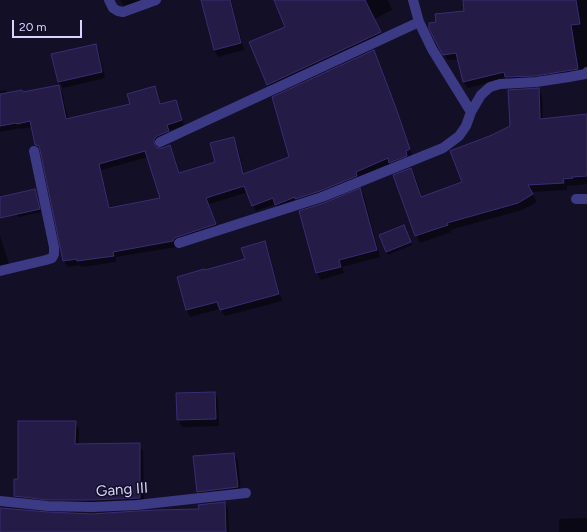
<!DOCTYPE html>
<style>
body{margin:0}
#map{position:relative;width:587px;height:532px;overflow:hidden;background:#130f26;font-family:Figtree,sans-serif}
canvas{display:block}
.scale{position:absolute;left:12px;top:20px;width:70px;height:18px;box-sizing:border-box;border:2px solid #d9d4ff;border-top:0;padding-left:5px;font-size:12px;line-height:14px;white-space:nowrap;color:#d9d4ff;-webkit-text-stroke:3px #130f26;paint-order:stroke}
</style>
<div id="map">
<canvas width="587" height="532"></canvas>
<div class="scale">20 m</div>
</div>
<script>
const ctx = document.querySelector('canvas').getContext('2d');
ctx.lineJoin = 'round';
function paint(path, color) {
  ctx.fillStyle = color;
  ctx.fill(path, 'evenodd');
}
function shape(rows) {
  const path = new Path2D();
  for (const r of rows) {
    path.moveTo(r[0], r[1]);
    for (let i = 2; i < r.length; i += 2) path.lineTo(r[i], r[i + 1]);
  }
  return path;
}
function stroke(path, color, width, dash) {
  ctx.strokeStyle = color;
  ctx.lineWidth = width;
  ctx.lineCap = dash ? 'butt' : 'round';
  ctx.setLineDash(dash || []);
  ctx.stroke(path);
}
function write(font, color, halo, rows, align = 'center') {
  ctx.font = font + ' Figtree,sans-serif';
  ctx.lineWidth = 3;
  ctx.setLineDash([]);
  ctx.textBaseline = 'middle';
  ctx.strokeStyle = halo;
  ctx.fillStyle = color;
  for (const [text, x, y, turn = 0] of rows) {
    ctx.save();
    ctx.translate(x, y);
    ctx.rotate((+turn || 0) * Math.PI / 180);
    ctx.textAlign = isNaN(turn) ? turn : align;
    if (halo) ctx.strokeText(text, 0, 0);
    ctx.fillText(text, 0, 0);
    ctx.restore();
  }
}
paint(shape([
 [120,0,153,0,124,6],
 [202,0,231,0,244,50,218,57,214,50],
 [275,0,388,0,392,10,374,19,384,39,272,91,268,85,251,43,286,28],
 [482,0,535,0,552,79,509,83,507,78,468,88,464,82,459,59,448,60,439,45,437,23,465,12],
 [560,0,587,0,587,74,560,79,556,72],
 [95,45,99,52,105,78,63,88,59,81],
 [377,57,399,115,412,155,279,210,276,204,256,211,253,205,248,192,209,204,219,230,178,244,176,247,116,257,116,262,81,267,80,265,68,267,64,261,42,152,40,151,36,144,32,127,21,129,20,128,0,132,0,91,6,90,9,94,23,93,59,86,62,92,68,119,131,105,154,87,158,93,161,105,175,101,179,107,184,126,169,131,171,137,157,145,156,148,159,149,169,146,173,152,180,173,216,162,233,138,237,144,244,174,290,157],
 [148,157,161,199,110,209,101,170],
 [538,89,542,96,543,120,587,115,587,184,567,186,567,190,531,192,537,202,522,210,450,230,451,232,420,243,416,235,411,169,415,176,422,197,463,182,492,136,511,126],
 [35,190,37,193,41,212,18,217,16,214],
 [360,190,364,196,380,257,342,267,344,273,321,280,317,273,300,212],
 [404,226,412,245,388,255,380,235],
 [0,236,10,267,0,270],
 [264,243,268,249,282,301,225,316,220,309,190,317,187,310,178,278,246,260],
 [215,393,218,400,219,426,182,427,178,420],
 [75,422,79,429,79,445,139,444,143,451,144,504,18,502,15,496,19,480],
 [234,454,238,461,241,494,202,498,198,492],
 [225,503,228,509,229,532,63,532,92,514,200,510],
 [587,518,587,532,559,532,559,519]
]), '#0007');
const building = shape([
 [201,0,230,0,241,43,214,50,201,0],
 [274,0,365,0,381,32,267,85,249,42,285,27,274,0],
 [463,0,576,0,580,24,571,25,578,69,535,76,505,77,504,72,463,82,456,53,443,55,438,46,429,29,429,23,436,22,435,14,464,11,463,0],
 [96,44,102,72,58,82,51,54,96,44],
 [374,50,396,108,410,149,406,151,407,156,389,163,388,158,356,172,357,176,320,191,295,199,295,197,275,205,273,198,252,206,244,186,206,198,216,224,174,238,173,241,113,252,114,256,77,261,77,259,63,261,40,150,39,146,35,145,30,121,17,124,16,123,0,126,0,94,22,90,23,92,59,85,66,119,130,104,127,94,155,86,160,104,176,100,182,120,167,125,169,131,157,136,154,139,154,142,156,147,159,148,163,148,170,145,179,173,215,162,210,143,234,137,243,174,289,157,272,97,374,50],
 [145,151,160,198,109,208,99,164,145,151],
 [539,88,540,119,587,114,587,176,572,177,573,178,563,179,564,183,528,185,533,194,518,203,447,223,448,225,415,236,393,175,411,168,421,197,462,182,450,151,492,135,510,126,508,90,539,88],
 [360,188,377,250,339,260,341,267,316,273,299,211,324,203,360,188],
 [35,189,40,209,0,218,0,197,35,189],
 [404,225,411,242,386,252,379,235,404,225],
 [265,241,279,294,220,310,217,302,186,310,177,277,204,269,205,270,245,259,241,248,265,241],
 [215,392,216,419,177,420,176,393,215,392],
 [18,421,76,421,75,444,140,443,140,498,92,500,48,500,14,496,14,479,18,479,18,421],
 [234,453,238,487,197,492,193,456,234,453],
 [225,502,226,532,0,532,0,508,48,512,92,514,137,511,155,510,199,509,198,505,225,502]
]);
paint(building, '#241b47');
stroke(building, '#3b2d73', 1);
stroke(shape([
 [109,0,113,8,118,11,123,12,156,0],
 [419,22,432,49,471,112],
 [160,142,419,22,413,0],
 [576,199,587,199],
 [179,243,322,197,443,148,459,136,466,126,471,112,481,95,490,87,500,84,536,82,569,77,585,74,587,72],
 [0,271,46,260,52,258,54,254,54,247,34,151],
 [0,501,48,506,92,507,137,505,246,493]
]), '#3d3a85', 10);
write('15px', '#d9d4ff', '#130f26', [
 ["Gang III",122,490,-4]
]);
</script>
